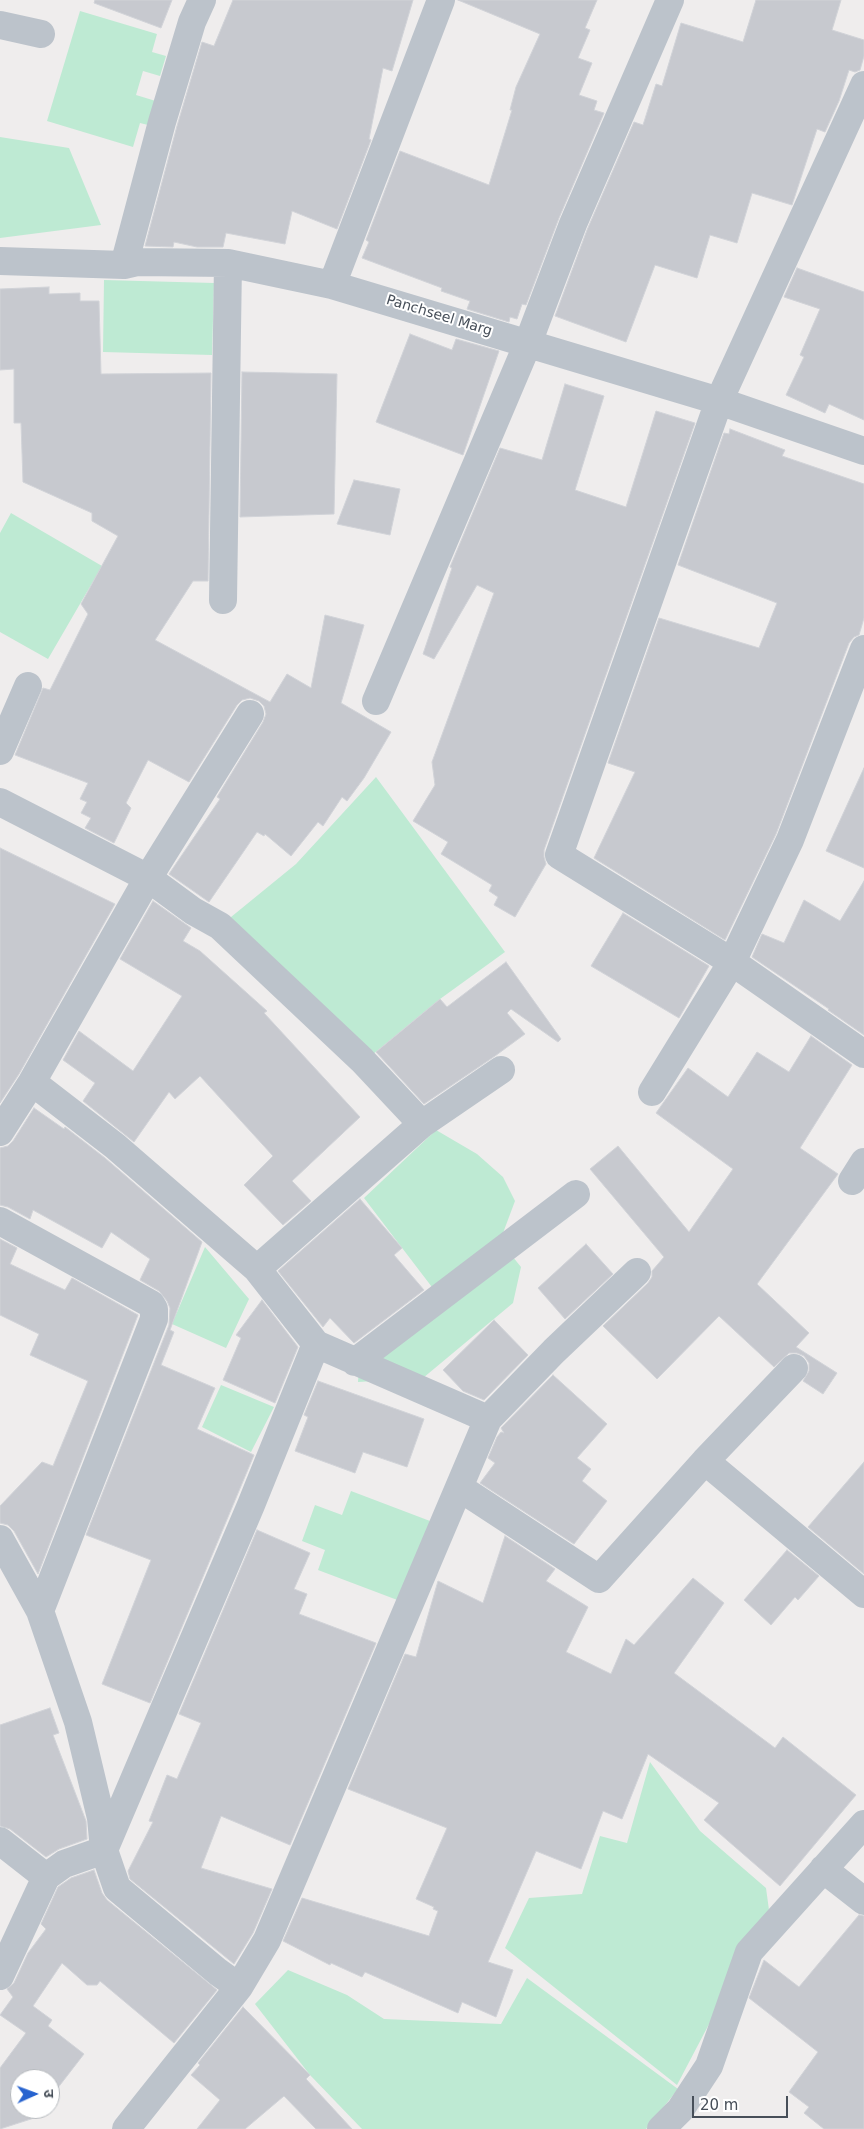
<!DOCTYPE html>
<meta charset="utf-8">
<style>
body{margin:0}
#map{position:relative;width:864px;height:2129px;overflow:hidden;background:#efeded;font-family:"DejaVu Sans","Noto Sans Devanagari",sans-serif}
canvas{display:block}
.north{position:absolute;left:10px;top:2069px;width:50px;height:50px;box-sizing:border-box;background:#fff;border:1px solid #b5b9bd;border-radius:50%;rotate:88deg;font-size:14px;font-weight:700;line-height:20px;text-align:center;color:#474f59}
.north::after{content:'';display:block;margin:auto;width:18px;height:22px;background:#2763cf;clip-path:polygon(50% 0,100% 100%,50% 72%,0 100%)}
.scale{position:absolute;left:692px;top:2096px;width:96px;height:22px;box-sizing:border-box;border:2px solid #474f59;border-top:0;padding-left:6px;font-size:15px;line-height:18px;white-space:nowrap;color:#474f59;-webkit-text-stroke:4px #fff;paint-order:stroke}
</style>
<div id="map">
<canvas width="864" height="2129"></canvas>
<div class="north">उ</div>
<div class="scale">20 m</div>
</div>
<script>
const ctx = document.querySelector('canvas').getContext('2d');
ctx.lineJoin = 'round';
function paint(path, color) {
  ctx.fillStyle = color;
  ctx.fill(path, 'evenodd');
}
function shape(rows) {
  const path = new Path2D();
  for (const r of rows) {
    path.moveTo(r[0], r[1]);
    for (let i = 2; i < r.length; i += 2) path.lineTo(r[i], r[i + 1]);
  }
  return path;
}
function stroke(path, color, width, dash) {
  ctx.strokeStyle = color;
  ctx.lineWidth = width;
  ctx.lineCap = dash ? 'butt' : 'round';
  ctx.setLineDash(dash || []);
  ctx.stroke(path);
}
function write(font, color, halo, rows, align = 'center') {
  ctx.font = font + ' "DejaVu Sans",sans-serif';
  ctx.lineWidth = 4;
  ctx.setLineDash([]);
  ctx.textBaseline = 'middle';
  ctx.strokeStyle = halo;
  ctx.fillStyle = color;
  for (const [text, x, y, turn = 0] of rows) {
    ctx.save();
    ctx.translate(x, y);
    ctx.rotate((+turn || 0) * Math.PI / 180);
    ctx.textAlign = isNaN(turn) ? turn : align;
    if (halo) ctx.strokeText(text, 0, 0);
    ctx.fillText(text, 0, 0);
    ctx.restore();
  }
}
paint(shape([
 [80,11,157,34,152,52,166,56,160,76,143,71,136,95,159,102,152,126,140,123,133,147,47,121],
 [0,137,69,148,101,225,0,238],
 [104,280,214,283,212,355,103,352],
 [11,513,102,566,48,659,0,632,0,533],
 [376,777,505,952,440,999,372,1055,220,926,296,864],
 [436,1130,477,1154,503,1177,515,1201,500,1241,521,1267,513,1303,423,1378,358,1382,359,1368,438,1295,364,1198],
 [205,1247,249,1299,226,1348,172,1324],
 [221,1385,274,1407,251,1452,202,1427],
 [351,1491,430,1521,400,1601,318,1570,325,1550,302,1541,315,1505,342,1515],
 [650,1762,700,1831,766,1888,769,1910,677,2085,505,1948,529,1898,582,1894,600,1836,627,1843],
 [288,1970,347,1995,384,2019,501,2024,527,1978,678,2089,646,2129,362,2129,310,2075,255,2004]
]), '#beead3');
const building = shape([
 [95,0,172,0,161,28,94,3,95,0],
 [233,0,413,0,392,71,383,68,369,139,371,140,337,229,292,211,285,244,226,233,223,247,197,247,174,242,173,247,145,246,177,126,202,42,214,46,233,0],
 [458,0,597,0,585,28,590,30,578,58,592,63,579,95,597,101,594,110,604,113,559,218,526,305,522,304,517,319,510,317,509,322,467,309,470,301,441,291,442,288,362,258,369,242,366,240,400,151,489,185,512,110,510,110,516,87,540,34,458,0],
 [756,0,841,0,832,30,864,40,864,56,860,70,855,72,849,70,839,101,825,132,817,129,792,205,752,193,737,243,710,235,697,278,655,265,626,342,555,316,587,230,634,122,643,125,656,84,662,86,681,23,743,42,756,0],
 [797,268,864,292,864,420,829,404,825,413,786,395,804,357,800,355,820,309,784,297,797,268],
 [49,287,49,294,80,293,80,301,99,301,101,374,211,373,208,581,193,581,155,640,270,702,287,674,311,688,325,615,364,625,341,703,391,732,364,778,347,801,342,797,323,826,318,822,291,856,265,834,264,836,257,832,209,902,169,874,220,799,217,797,263,722,266,714,264,706,259,701,250,698,242,700,237,705,189,782,148,760,126,803,131,808,114,843,85,828,91,818,81,813,87,802,80,799,88,783,15,755,43,688,50,690,88,614,81,604,118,536,92,521,92,513,23,482,21,423,14,423,14,369,0,370,0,289,49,287],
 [410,334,452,350,456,339,499,351,463,455,376,422,410,334],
 [242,372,337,374,334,514,240,517,242,372],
 [565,384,604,396,575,490,626,507,656,411,695,423,544,850,544,857,546,864,515,917,494,905,498,897,489,891,492,885,441,854,448,842,413,821,435,785,432,762,494,593,477,585,434,659,423,654,452,568,450,567,500,448,542,460,565,384],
 [730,429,785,450,782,456,864,484,864,618,859,635,854,637,849,643,776,834,725,940,594,858,635,772,608,763,659,618,759,648,777,603,678,565,724,433,729,434,730,429],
 [354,480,400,489,390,535,337,524,354,480],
 [864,768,864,868,826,851,864,768],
 [0,848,115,904,19,1074,0,1103,0,848],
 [864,881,864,1035,828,1010,829,1009,752,957,762,934,784,943,804,900,840,921,864,881],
 [153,901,191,928,183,941,200,951,267,1011,264,1013,360,1117,292,1181,311,1201,283,1225,244,1185,273,1156,200,1076,175,1099,169,1092,134,1142,83,1101,95,1083,63,1060,79,1031,133,1071,182,996,120,959,153,901],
 [623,913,709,966,679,1018,591,966,623,913],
 [506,962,561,1039,558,1042,511,1009,507,1013,525,1034,495,1056,424,1104,376,1052,440,999,447,1007,506,962],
 [811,1036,852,1065,800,1148,838,1174,757,1284,809,1333,796,1347,837,1373,823,1394,803,1381,809,1371,809,1363,804,1356,797,1353,789,1353,774,1367,719,1316,657,1379,603,1326,648,1283,652,1277,652,1271,664,1257,590,1169,618,1146,689,1232,733,1169,656,1113,688,1068,728,1097,757,1052,789,1072,811,1036],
 [34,1108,64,1129,65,1127,105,1158,202,1242,170,1330,174,1332,161,1365,215,1388,197,1429,254,1455,150,1703,102,1684,151,1560,86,1535,169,1325,170,1308,167,1301,159,1291,140,1280,150,1259,111,1232,102,1248,33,1210,30,1219,8,1207,0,1205,0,1148,8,1146,13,1141,34,1108],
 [360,1199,402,1248,394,1255,424,1290,354,1343,330,1318,323,1327,278,1271,360,1199],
 [0,1239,17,1248,10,1264,65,1290,72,1278,138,1315,38,1574,14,1531,8,1525,0,1523,0,1506,42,1462,53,1466,88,1381,30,1355,39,1334,0,1315,0,1239],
 [586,1244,613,1274,565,1319,538,1288,586,1244],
 [262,1300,298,1347,275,1403,223,1380,241,1338,236,1335,262,1300],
 [494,1320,528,1355,484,1400,463,1391,443,1370,494,1320],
 [553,1375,607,1424,577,1458,591,1469,582,1481,607,1501,574,1544,480,1483,495,1463,488,1458,497,1437,501,1432,504,1433,501,1428,553,1375],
 [318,1381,424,1419,407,1467,363,1452,355,1473,295,1451,308,1417,304,1415,318,1381],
 [864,1462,864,1574,808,1527,864,1462],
 [257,1530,310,1553,294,1589,307,1594,299,1614,376,1643,290,1845,221,1816,201,1868,272,1889,253,1933,234,1964,130,1879,128,1871,153,1822,149,1821,167,1775,177,1779,201,1723,179,1714,257,1530],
 [505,1536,555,1569,546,1581,588,1607,566,1652,611,1674,626,1639,634,1645,693,1578,724,1603,674,1673,775,1748,783,1737,856,1795,780,1886,704,1820,719,1803,648,1754,622,1819,603,1811,581,1869,536,1851,488,1962,513,1970,496,2017,462,2002,458,2013,365,1972,362,1977,331,1963,330,1965,283,1941,302,1898,429,1936,438,1911,433,1909,434,1907,416,1899,447,1828,348,1789,405,1654,416,1657,438,1581,483,1603,505,1536],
 [787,1550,819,1576,798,1600,795,1597,771,1625,744,1600,787,1550],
 [50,1708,59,1733,53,1735,86,1821,87,1839,59,1849,46,1857,10,1829,0,1826,0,1725,50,1708],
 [94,1870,102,1893,107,1900,217,1990,174,2043,100,1981,97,1985,87,1985,62,1963,33,2006,52,2020,48,2026,84,2054,50,2098,50,2079,20,2079,20,2109,41,2109,34,2118,0,2129,0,2068,26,2033,0,2015,13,1997,7,1989,14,1983,28,1953,46,1929,41,1924,58,1887,71,1878,94,1870],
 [859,1915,864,1916,864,2129,824,2129,804,2113,809,2107,789,2092,818,2052,749,1998,764,1960,799,1987,859,1915],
 [243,2007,310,2075,306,2079,352,2129,316,2129,284,2096,245,2129,197,2129,220,2100,191,2075,200,2065,198,2063,243,2007]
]);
paint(building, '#c7c9cf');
stroke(building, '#d1d3d8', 1);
stroke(shape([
 [0,25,41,34],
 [864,85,719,401,559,855,732,962,864,1054],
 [0,261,124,265,137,262,228,263,332,285,719,401,864,451],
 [124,265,162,122,192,22,202,0],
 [332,285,441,0],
 [223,600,228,263],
 [376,701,528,343,573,224,670,0],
 [0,751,28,686],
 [0,802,148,878,193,911,220,926,362,1060,422,1124],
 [652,1092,732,962,790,840,864,649],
 [0,1132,32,1082,148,878,250,714],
 [852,1181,864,1162],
 [0,1221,151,1304,154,1309,154,1319,40,1611],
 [257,1269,422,1124,501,1070],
 [316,1344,488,1419],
 [355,1362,576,1194],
 [705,1461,864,1594],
 [460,1488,599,1579,705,1461,794,1368],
 [0,1539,40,1611,78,1722,101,1818,104,1850,117,1888,218,1972,239,1987],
 [0,1841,46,1877],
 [823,1869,864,1901],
 [0,1976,46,1877,64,1864,104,1850,251,1505,316,1344,257,1269,115,1146,32,1082],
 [126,2129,239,1987,267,1940,488,1419,554,1351,637,1272],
 [661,2129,680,2110,709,2066,749,1952,864,1824]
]), '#bcc3cb', 28);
write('14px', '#474f59', '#fff', [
 ["Panchseel Marg",439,316,17]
]);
</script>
